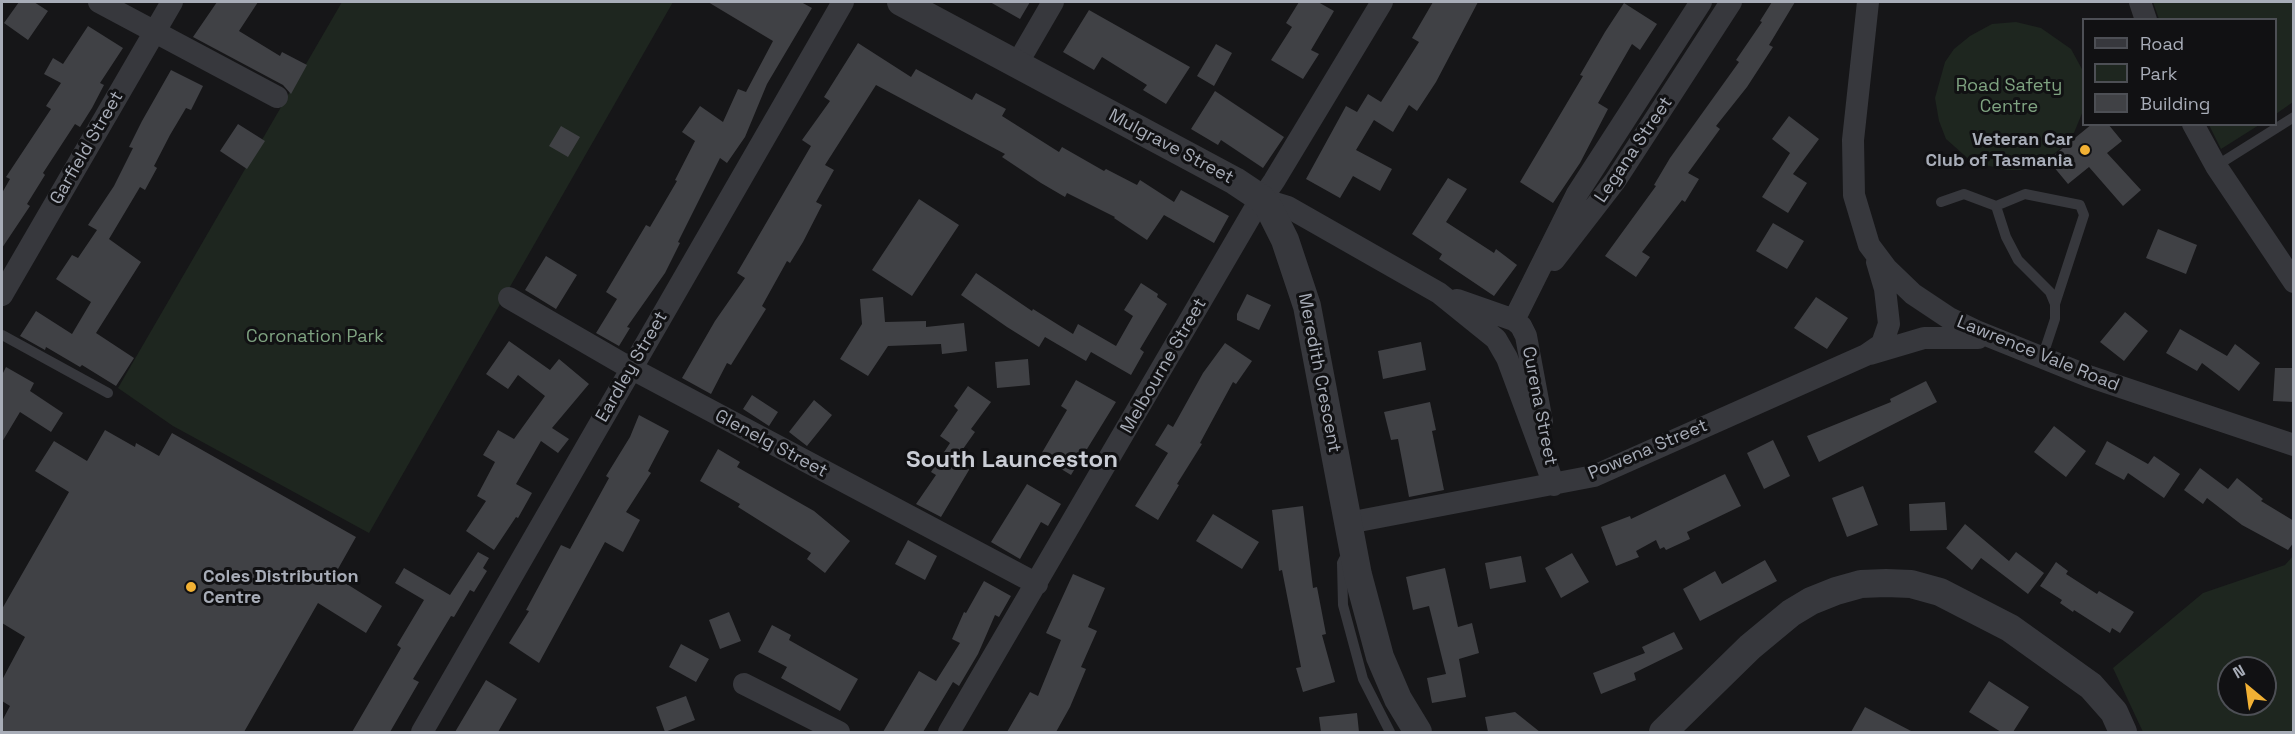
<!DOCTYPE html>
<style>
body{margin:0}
#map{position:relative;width:2295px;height:734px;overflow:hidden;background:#161618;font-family:"Space Grotesk",sans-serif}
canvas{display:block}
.frame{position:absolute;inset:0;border:3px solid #a8adb8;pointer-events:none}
.legend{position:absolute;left:2082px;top:18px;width:195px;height:108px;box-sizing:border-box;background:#111113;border:2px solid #4d4f55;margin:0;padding:8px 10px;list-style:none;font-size:18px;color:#a8adb8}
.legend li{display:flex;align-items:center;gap:12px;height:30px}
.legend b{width:30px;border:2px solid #4d4f55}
.north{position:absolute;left:2217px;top:656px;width:60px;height:60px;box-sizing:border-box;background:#111113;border:2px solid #4d4f55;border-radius:50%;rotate:331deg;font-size:16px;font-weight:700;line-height:24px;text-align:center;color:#a8adb8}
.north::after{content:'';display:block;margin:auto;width:21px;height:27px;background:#f2b134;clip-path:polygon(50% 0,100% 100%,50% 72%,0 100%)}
</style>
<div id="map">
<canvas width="2295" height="734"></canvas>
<div class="frame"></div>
<ul class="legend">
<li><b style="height:8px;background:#37383d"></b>Road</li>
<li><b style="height:16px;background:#1e261f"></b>Park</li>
<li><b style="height:16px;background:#404145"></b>Building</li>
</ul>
<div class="north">N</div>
</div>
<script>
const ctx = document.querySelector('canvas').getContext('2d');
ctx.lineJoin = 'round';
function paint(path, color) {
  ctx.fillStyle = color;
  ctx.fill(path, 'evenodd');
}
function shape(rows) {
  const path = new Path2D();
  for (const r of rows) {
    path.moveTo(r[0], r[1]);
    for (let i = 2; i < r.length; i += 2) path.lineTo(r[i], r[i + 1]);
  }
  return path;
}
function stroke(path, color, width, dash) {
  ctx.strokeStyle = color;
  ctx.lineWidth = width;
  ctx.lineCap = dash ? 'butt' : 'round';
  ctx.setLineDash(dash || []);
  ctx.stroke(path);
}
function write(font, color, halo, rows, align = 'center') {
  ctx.font = font + ' "Space Grotesk",sans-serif';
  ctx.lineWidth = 6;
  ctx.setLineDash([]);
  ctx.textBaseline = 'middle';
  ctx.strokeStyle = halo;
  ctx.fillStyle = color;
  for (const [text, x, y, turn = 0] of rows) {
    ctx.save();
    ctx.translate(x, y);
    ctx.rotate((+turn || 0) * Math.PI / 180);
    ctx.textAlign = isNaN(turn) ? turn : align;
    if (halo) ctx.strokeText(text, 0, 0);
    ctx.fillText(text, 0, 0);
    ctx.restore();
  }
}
paint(shape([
 [342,2,673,2,369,533,173,426,118,388],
 [2153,2,2293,2,2293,102,2276,114,2276,20,2159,19],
 [2016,22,2041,28,2071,49,2083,71,2083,111,2071,140,2045,161,2021,170,2007,170,1972,162,1946,139,1939,121,1935,98,1945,62,1954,49,1970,36,1992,24],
 [2209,125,2259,125,2221,149],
 [2293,556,2293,732,2143,732,2113,668,2203,593,2285,565],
 [2229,668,2265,668,2265,704,2229,704]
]), '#1e261f');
paint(shape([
 [19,2,34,2,48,11,28,40,4,23],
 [217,2,258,2,239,31,280,56,282,52,307,65,291,94,283,85,193,37],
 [708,2,801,2,812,8,767,84,745,137,727,163,720,158,678,242,680,243,665,273,627,327,630,328,619,346,596,333,617,299,606,292,646,225,650,227,677,181,675,180,695,141,682,132,700,106,723,122,738,89,746,92,773,41],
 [990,2,1030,2,1020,19],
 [1299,2,1318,2,1334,11,1311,50,1319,54,1303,79,1271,60,1292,27,1286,23],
 [1433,2,1478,2,1436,82,1417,111,1409,105,1393,132,1374,120,1356,150,1392,169,1380,191,1353,176,1340,198,1306,179,1346,106,1357,112,1368,94,1381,102,1419,42,1412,38],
 [1772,2,1795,2,1769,45,1773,47,1747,87,1716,126,1720,129,1688,173,1699,179,1685,202,1682,200,1642,252,1650,257,1636,277,1605,256,1656,186,1654,185,1670,158,1739,62,1736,60,1762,22,1760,21],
 [1624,3,1657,24,1640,50,1632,44,1598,103,1608,109,1580,163,1553,203,1520,182,1583,76,1580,75,1605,32],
 [1089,10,1190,67,1166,104,1143,90,1147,85,1102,57,1094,70,1063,52],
 [88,26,123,48,100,83,104,85,92,108,80,127,75,124,43,173,45,175,27,204,30,206,2,248,2,193,10,179,6,177,51,109,46,106,61,83,44,74,53,58,63,64],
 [858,43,911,77,916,69,972,100,976,93,1006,109,1002,116,1059,152,1062,147,1104,171,1106,169,1137,185,1140,180,1174,202,1181,190,1229,216,1214,243,1164,215,1147,240,1114,218,1115,217,1067,193,1065,197,1041,183,1002,157,1005,154,876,85,825,165,834,170,816,202,822,205,803,242,790,263,787,261,762,306,766,309,731,365,727,363,711,394,682,378,715,321,745,278,737,273,811,146,802,140,830,101,824,97],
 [1216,44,1232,53,1214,86,1197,76],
 [171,70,203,86,191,110,186,108,170,135,154,166,157,168,145,190,140,187,109,239,141,262,96,333,134,358,116,386,82,365,80,367,46,347,45,350,20,336,36,311,72,334,91,302,56,279,72,255,78,258,97,230,88,225,114,186,133,148,129,147,142,121],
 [1215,91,1284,137,1263,168,1221,140,1218,145,1191,129],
 [1789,116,1819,139,1793,174,1807,183,1788,213,1762,197,1790,153,1772,139],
 [238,124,265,141,247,169,220,151],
 [2092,124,2108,124,2122,141,2107,153,2141,190,2123,206,2089,167,2068,184,2048,160],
 [561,126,580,137,568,157,549,146],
 [1448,178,1467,189,1446,222,1494,253,1496,249,1517,265,1494,296,1439,259,1442,254,1412,234],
 [919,199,959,225,912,296,872,270],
 [1773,223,1804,241,1787,269,1756,251],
 [2158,229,2197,245,2186,274,2146,258],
 [546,256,577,275,556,309,525,290],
 [976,273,1032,311,1033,309,1073,334,1078,324,1116,346,1133,316,1124,310,1141,283,1158,294,1157,297,1167,304,1140,349,1144,352,1131,375,1091,352,1086,361,1045,337,1039,347,1007,327,961,295],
 [1247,294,1271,305,1259,330,1237,320,1237,314],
 [883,297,885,322,926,321,926,327,964,323,967,351,942,354,941,344,888,346,868,376,840,359,862,324,860,299],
 [1816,297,1848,318,1827,349,1794,328],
 [2125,312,2148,331,2124,361,2100,342],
 [2180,329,2227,356,2235,344,2260,363,2239,391,2202,363,2197,371,2166,353],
 [509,341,550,370,559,359,589,384,552,428,569,439,558,453,541,441,516,484,532,493,518,518,516,517,494,550,466,531,486,501,477,496,495,462,483,455,498,430,514,439,545,396,518,375,508,389,486,374],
 [1421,342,1426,370,1383,379,1378,351],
 [1225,343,1252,361,1236,384,1233,382,1200,443,1202,444,1177,484,1179,485,1158,520,1135,506,1168,453,1155,445,1168,424,1173,427,1203,373],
 [1028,359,1030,385,997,388,995,362],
 [6,367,34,383,30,391,63,413,51,432,20,412,2,442,2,375],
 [2275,368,2294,368,2294,402,2273,401],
 [1076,380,1116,402,1071,475,1040,456,1067,410,1061,406],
 [1926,381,1937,402,1819,462,1807,436,1891,402,1890,399],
 [968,386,991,402,971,429,975,432,958,456,972,465,941,517,916,504,936,475,931,472,950,443,940,436,958,410,954,406],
 [752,395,778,412,769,426,743,409],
 [814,400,832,415,807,446,789,432],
 [1430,402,1436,430,1432,431,1444,490,1409,497,1398,439,1391,440,1384,412],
 [639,415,669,431,648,471,651,473,626,512,640,520,623,552,605,542,539,663,509,643,529,611,526,610,561,545,570,549,609,478,606,476,630,437],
 [2054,426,2086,451,2066,477,2034,452],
 [105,430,135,447,136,443,159,456,172,433,356,537,334,576,382,606,366,633,318,603,244,732,2,732,2,721,10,706,2,701,2,680,25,637,2,623,2,609,69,492,35,471,54,441,87,461],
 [1773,440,1790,476,1764,489,1747,453],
 [2107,441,2148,464,2154,456,2180,474,2164,498,2128,473,2124,480,2095,464],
 [718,449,740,462,737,467,814,511,850,541,825,573,807,559,811,553,738,507,740,504,700,481],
 [2200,468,2228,489,2237,478,2263,499,2261,501,2294,521,2294,542,2288,550,2242,525,2207,498,2203,504,2184,490],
 [1725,474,1741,506,1687,532,1690,539,1666,550,1664,547,1660,549,1656,540,1636,551,1639,557,1616,566,1601,527,1630,516,1631,519],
 [1027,484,1061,504,1048,526,1041,522,1020,559,991,542],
 [1863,486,1878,525,1847,537,1832,498],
 [1945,502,1947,530,1910,531,1909,504],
 [1303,506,1313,588,1317,587,1326,634,1322,635,1335,682,1303,692,1296,668,1301,667,1282,570,1279,571,1272,510],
 [1213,514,1259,542,1242,569,1196,541],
 [1965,524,2009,561,2016,552,2044,573,2028,594,1981,558,1972,570,1946,548],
 [908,540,937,556,925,580,895,564],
 [478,552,489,558,483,568,487,571,474,592,470,590,454,617,451,616,413,679,419,682,390,732,352,732,401,648,397,645,424,600,395,583,404,568,450,595],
 [1572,553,1589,582,1561,598,1545,568],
 [1521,556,1526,582,1490,589,1485,563],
 [1765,560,1777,581,1700,621,1683,589,1715,571,1722,584],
 [2056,562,2068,571,2066,574,2097,594,2099,591,2134,612,2120,633,2112,628,2110,633,2074,610,2073,612,2060,603,2062,600,2040,586],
 [1445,568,1458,627,1472,623,1479,653,1459,659,1466,697,1432,703,1427,678,1446,674,1429,606,1413,610,1406,577],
 [1073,574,1105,588,1088,627,1097,631,1081,667,1086,669,1070,707,1056,732,1007,732,1030,692,1038,696,1061,640,1046,633],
 [984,581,1011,596,999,617,995,615,978,654,959,686,953,682,923,732,883,732,919,671,936,681,960,643,952,639,964,612,966,613],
 [729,612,741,641,720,649,709,620],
 [772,625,791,635,789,640,858,679,840,711,781,678,787,667,758,652],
 [1674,632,1683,649,1634,673,1636,680,1601,694,1593,673,1645,653,1642,647],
 [681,644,709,659,696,682,669,667],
 [486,680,517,699,498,732,455,732],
 [1989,681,2029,707,2013,732,2001,732,1969,712],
 [686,696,695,720,665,732,656,707],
 [1865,707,1913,732,1851,732],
 [1515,712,1540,732,1488,732,1485,717],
 [1357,713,1359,732,1321,732,1319,717]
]), '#404145');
stroke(shape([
 [2216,166,2294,117],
 [1941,202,1964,194,1996,206],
 [2,335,108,393],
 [2042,358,2055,319,2055,304,2050,292,2018,260,2006,237,1996,206,2025,194,2080,205,2084,215,2055,304],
 [1351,556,1344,559,1342,563,1343,605,1363,679,1390,732]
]), '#37383d', 10);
stroke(shape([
 [99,2,277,97],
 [1868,2,1853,140,1854,195,1869,245,1887,269,1913,294,1949,318,1976,331,2088,376,2294,445],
 [2140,2,2146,20],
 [1017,64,1053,2],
 [2193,124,2216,166,2294,282],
 [1262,199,1288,207,1439,293,1496,339,1507,358,1554,485],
 [1554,260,1615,181,1731,2],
 [2,295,172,2],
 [509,298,623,364,1037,584],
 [1457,300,1514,320,1521,326,1526,336,1542,422],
 [1514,320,1577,194,1701,2],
 [1870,354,1924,338,1978,338],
 [1348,523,1594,476,1866,355,1882,344,1889,324,1885,289,1877,262],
 [744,684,839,732],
 [422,732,843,2],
 [949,732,1254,210,1274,181,1382,2]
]), '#37383d', 22);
stroke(shape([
 [901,2,1235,181,1262,199,1269,208,1285,240,1307,306,1358,575,1380,657,1398,699,1418,732],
 [1663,732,1750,647,1791,613,1811,601,1836,591,1861,584,1886,583,1911,584,1940,592,2010,628,2091,686,2114,712,2123,732]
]), '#37383d', 28);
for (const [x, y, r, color] of [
 [2085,150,6,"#f2b134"],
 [191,587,6,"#f2b134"]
]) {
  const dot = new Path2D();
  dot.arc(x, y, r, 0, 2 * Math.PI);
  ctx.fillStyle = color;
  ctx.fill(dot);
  stroke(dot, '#111113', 2);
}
write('18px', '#7fa381', '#111113', [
 ["Road Safety",2009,86],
 ["Centre",2009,107],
 ["Coronation Park",315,337]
]);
write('bold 18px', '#a8adb8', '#111113', [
 ["Veteran Car",2073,140],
 ["Club of Tasmania",2073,161],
 ["Coles Distribution",203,577,"left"],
 ["Centre",203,598,"left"]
], 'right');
write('18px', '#a8adb8', '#111113', [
 ["Mulgrave Street",1171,147,28],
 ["Garfield Street",87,148,-60],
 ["Legana Street",1634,150,-56],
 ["Lawrence Vale Road",2038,354,22],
 ["Melbourne Street",1164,366,-60],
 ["Eardley Street",632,367,-60],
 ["Meredith Crescent",1319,373,79],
 ["Curena Street",1539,406,79],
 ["Glenelg Street",771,444,28],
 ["Powena Street",1648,450,-23]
]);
write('bold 24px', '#c9ccd4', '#111113', [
 ["South Launceston",1012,460]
]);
</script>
